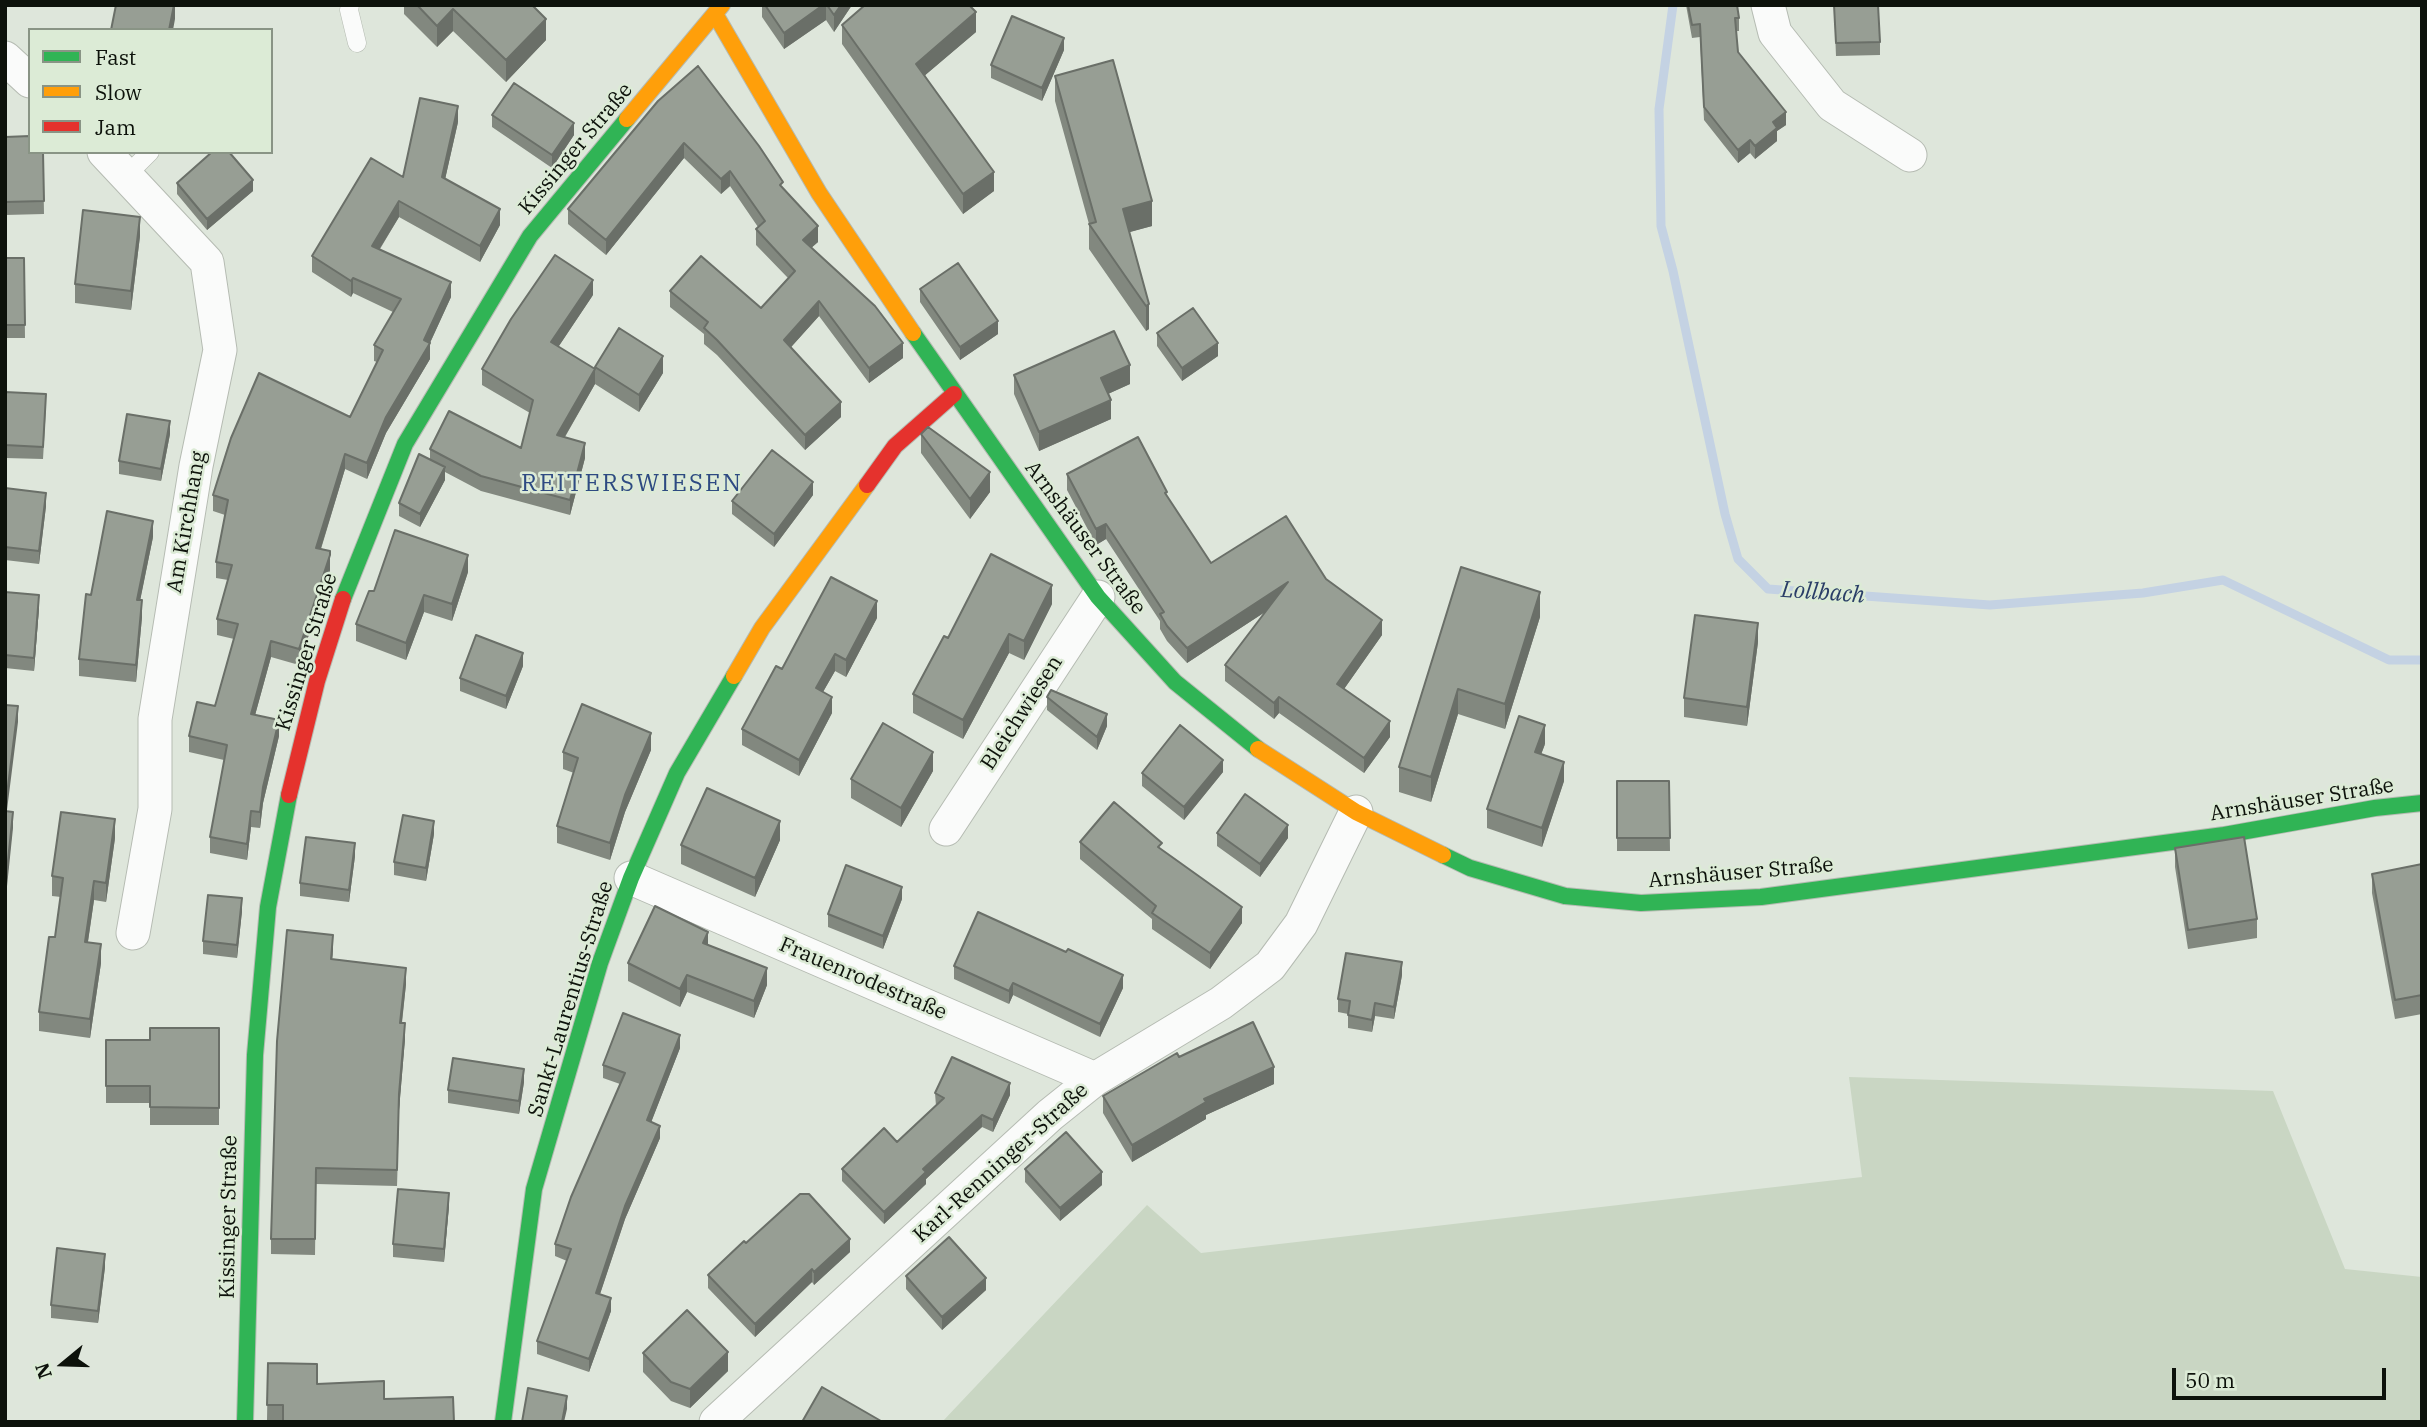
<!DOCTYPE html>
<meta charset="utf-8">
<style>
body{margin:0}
#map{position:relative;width:2427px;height:1427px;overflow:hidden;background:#dee6db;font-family:"IBM Plex Serif",serif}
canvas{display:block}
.frame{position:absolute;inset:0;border:7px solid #0d120b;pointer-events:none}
.legend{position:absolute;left:28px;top:28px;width:245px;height:126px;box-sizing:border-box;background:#dcebd6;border:2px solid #899485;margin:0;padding:9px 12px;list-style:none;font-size:21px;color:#0d120b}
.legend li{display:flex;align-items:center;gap:14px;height:35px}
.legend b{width:35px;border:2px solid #899485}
.north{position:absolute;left:28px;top:1329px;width:70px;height:70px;-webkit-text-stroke:5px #dcebd6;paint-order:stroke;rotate:251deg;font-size:19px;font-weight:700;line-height:28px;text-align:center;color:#0d120b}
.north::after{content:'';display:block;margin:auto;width:24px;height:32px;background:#0d120b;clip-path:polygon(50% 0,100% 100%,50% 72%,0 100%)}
.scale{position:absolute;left:2172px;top:1368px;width:214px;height:32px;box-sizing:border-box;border:4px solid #0d120b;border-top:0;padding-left:9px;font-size:21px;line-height:24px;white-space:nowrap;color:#0d120b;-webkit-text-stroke:5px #dcebd6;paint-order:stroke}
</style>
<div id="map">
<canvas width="2427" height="1427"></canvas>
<div class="frame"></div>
<ul class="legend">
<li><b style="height:9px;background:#30b455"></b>Fast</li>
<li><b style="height:9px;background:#ff9f0a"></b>Slow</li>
<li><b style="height:9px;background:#e5322d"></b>Jam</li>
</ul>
<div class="north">N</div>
<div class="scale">50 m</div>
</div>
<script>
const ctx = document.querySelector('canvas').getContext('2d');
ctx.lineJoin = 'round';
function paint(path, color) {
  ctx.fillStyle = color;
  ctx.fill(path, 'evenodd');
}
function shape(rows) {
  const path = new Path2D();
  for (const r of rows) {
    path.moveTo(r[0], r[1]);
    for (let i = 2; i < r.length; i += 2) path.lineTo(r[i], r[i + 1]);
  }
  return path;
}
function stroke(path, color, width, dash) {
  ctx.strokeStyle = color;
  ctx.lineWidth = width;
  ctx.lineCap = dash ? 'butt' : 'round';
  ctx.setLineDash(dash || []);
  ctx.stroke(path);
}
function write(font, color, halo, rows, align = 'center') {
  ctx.font = font + ' "IBM Plex Serif",serif';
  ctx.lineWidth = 5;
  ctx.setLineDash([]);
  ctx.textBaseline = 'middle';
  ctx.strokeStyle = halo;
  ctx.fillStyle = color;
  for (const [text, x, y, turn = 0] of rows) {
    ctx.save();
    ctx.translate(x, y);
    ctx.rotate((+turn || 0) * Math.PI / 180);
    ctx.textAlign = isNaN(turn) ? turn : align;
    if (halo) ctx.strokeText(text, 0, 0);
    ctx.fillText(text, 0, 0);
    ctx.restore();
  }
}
paint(shape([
 [1849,1077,2273,1091,2345,1269,2422,1277,2422,1422,942,1422,1147,1205,1201,1253,1862,1177]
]), '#c9d6c3');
stroke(shape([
 [1673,5,1659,109,1661,226,1673,271,1725,514,1738,559,1768,589,1990,605,2143,593,2223,580,2389,660,2422,660]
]), '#c4d2e3', 9);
const lane = shape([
 [350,5,349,10,357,43],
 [127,175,150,152]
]);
const street = shape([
 [1768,5,1775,33,1832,105,1910,155],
 [5,58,30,81],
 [104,152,207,262,220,350,196,466,155,719,155,809,133,933],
 [946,829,1098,597],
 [631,878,1095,1079],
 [716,1422,1050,1115,1095,1079,1221,1003,1270,966,1301,924,1356,812]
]);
const fast = shape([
 [913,333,1098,597,1175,682,1258,749],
 [343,599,405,444,530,236,627,119],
 [1443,855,1470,868,1565,896,1641,903,1761,897,2224,835,2375,808,2422,803],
 [245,1422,255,1055,268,907,289,795],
 [503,1422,534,1189,600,963,631,878,677,773,734,676]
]);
const slow = shape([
 [715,14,819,193,913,333],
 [627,119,722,5],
 [734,676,762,628,867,485],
 [1258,749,1356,812,1443,855]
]);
const jam = shape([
 [867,485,895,446,954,394],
 [289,795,317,681,343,599]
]);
stroke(lane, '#b5bbb2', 19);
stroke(street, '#b5bbb2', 35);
stroke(fast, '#b5bbb2', 18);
stroke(slow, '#b5bbb2', 18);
stroke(jam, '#b5bbb2', 18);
stroke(lane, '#fafbfa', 18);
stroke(street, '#fafbfa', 33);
stroke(fast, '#30b455', 16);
stroke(slow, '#ff9f0a', 16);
stroke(jam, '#e5322d', 16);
paint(shape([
 [404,5,532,5,546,40,506,82,453,31,437,47,404,14],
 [762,5,852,5,834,32,826,20,784,49,762,17],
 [1686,5,1737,5,1739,18,1739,31,1736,31,1738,52,1786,125,1777,131,1777,141,1755,159,1750,153,1738,163,1704,120,1700,37,1692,38],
 [1834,5,1880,42,1880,55,1836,56],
 [842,25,976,32,925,75,994,191,963,214,842,44],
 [1064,50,1042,101,991,78,991,65],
 [1055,76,1152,226,1129,232,1149,304,1149,329,1146,331,1089,249,1089,224,1055,101],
 [658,101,783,188,818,242,811,248,903,358,869,383,819,316,791,347,841,417,805,450,717,355,704,344,704,334,670,307,670,291,761,308,788,278,756,245,756,229,758,227,730,186,721,194,684,158,606,255,568,224,568,209],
 [492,115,574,135,552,168,492,127],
 [458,122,445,179,500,225,480,262,399,217,380,249,451,297,430,343,430,359,386,433,367,479,345,469,321,549,330,567,330,570,299,665,271,657,255,715,279,736,263,803,260,828,251,827,247,860,210,853,210,837,224,760,189,752,189,736,215,706,234,639,217,635,217,619,228,580,216,578,216,562,225,515,213,511,213,495,350,417,377,362,374,361,374,345,393,312,353,293,351,297,312,272,312,256,403,177],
 [5,137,43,152,44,214,5,215],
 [177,183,253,191,207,230,177,194],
 [140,236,131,310,75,303,75,284],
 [5,258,24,258,25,338,5,338],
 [920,289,998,334,960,360,920,302],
 [593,295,558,347,595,369,595,367,663,373,639,412,595,384,565,437,585,458,570,515,481,491,445,472,445,480,420,527,399,516,399,503,430,459,430,449,521,448,530,413,482,385,482,369],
 [1157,333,1218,356,1182,381,1157,346],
 [1014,375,1130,384,1108,394,1111,419,1039,451,1014,394],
 [5,392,46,407,43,459,5,458],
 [170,434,161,481,119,474,119,461],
 [921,434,990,492,970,519,921,453],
 [1067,474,1167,497,1211,563,1326,579,1382,635,1344,689,1390,737,1364,773,1279,713,1274,719,1225,681,1225,665,1265,612,1187,663,1167,641,1160,629,1160,621,1106,539,1096,545,1067,490],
 [5,488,46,506,39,564,5,560],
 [813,495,774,547,732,514,732,501],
 [153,537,140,600,142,617,136,682,79,676,79,659,91,595],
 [1461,567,1540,617,1505,729,1458,714,1431,802,1399,792,1399,767],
 [468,572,452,621,424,612,406,660,356,641,356,624,374,591],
 [5,592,39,608,34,671,5,668],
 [1052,604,1024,660,1009,653,963,739,913,713,913,694,948,638],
 [877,618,846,677,835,671,823,692,832,713,799,776,742,745,742,729,782,669],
 [1758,642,1747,726,1684,717,1684,698],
 [523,666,506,709,460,691,460,678],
 [1047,697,1107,726,1097,750,1047,710],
 [1545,744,1541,754,1564,781,1542,847,1487,828,1487,809],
 [651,750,625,812,610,860,557,843,557,826,574,773,563,769,563,752],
 [933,771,901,827,851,798,851,779],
 [1223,772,1184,820,1142,786,1142,773],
 [1617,781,1669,781,1670,851,1617,851],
 [1217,833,1288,838,1260,877,1217,846],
 [434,834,426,881,394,875,394,862],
 [115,838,106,902,94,900,88,942,101,963,90,1038,39,1031,39,1012,55,937,61,897,52,896,52,876],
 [780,840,755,897,681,864,681,845],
 [1080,842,1162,850,1242,923,1210,969,1152,929,1152,919,1080,859],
 [2175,848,2257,919,2257,938,2188,949,2175,867],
 [355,856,349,902,300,896,300,883],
 [2422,864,2422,1014,2395,1019,2372,893,2372,874],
 [902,899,883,949,828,927,828,914],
 [242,911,237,958,203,954,203,941],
 [708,945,767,985,754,1018,687,992,680,1007,628,981,628,963],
 [333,950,332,959,406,984,402,1023,405,1039,399,1110,397,1186,316,1184,315,1255,271,1254,271,1239],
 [954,966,1123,988,1100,1037,1013,995,1009,1004,954,979],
 [1402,975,1394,1019,1375,1016,1372,1032,1348,1028,1348,1014,1338,1012,1338,999],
 [219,1028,219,1125,150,1125,150,1103,106,1103,106,1040,150,1040],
 [680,1048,651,1122,660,1138,625,1219,600,1294,611,1311,589,1372,537,1354,537,1341,567,1261,555,1256,555,1244,620,1084,603,1078,603,1065],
 [1179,1057,1274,1084,1206,1115,1206,1119,1132,1162,1103,1113,1103,1096],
 [524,1082,519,1114,448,1103,448,1090],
 [935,1093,1010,1095,993,1132,982,1127,926,1179,926,1184,884,1224,842,1181,842,1169,897,1142,936,1106],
 [1025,1169,1102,1185,1060,1221,1025,1182],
 [449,1206,444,1262,393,1257,393,1244],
 [746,1243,850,1252,814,1285,812,1282,755,1337,708,1288,708,1275],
 [105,1267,98,1323,51,1318,51,1305],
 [906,1276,986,1290,942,1330,906,1289],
 [643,1353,728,1371,690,1408,671,1401,643,1372],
 [268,1363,317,1384,384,1399,283,1420,267,1420]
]), '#82887f');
paint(shape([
 [174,5,175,5,175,19,173,30,169,30],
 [823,5,826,5,826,20,784,49,784,33],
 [841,5,852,5,834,32,834,15],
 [453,9,453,31,437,47,437,26],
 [976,12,976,32,916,83,916,64],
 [546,19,546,40,506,82,506,60],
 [1064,38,1064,50,1042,101,1042,88],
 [458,106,458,122,442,193,442,177],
 [1786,112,1786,125,1777,131,1777,141,1755,159,1755,146,1773,122],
 [574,123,574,135,552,168,552,155],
 [1750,140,1750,153,1738,163,1738,150],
 [684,143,684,158,606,255,606,240],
 [730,171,730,186,721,194,721,179],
 [994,172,994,191,963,214,963,194],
 [253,180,253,191,207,230,207,219],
 [399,201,399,217,372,261,372,246],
 [1152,201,1152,226,1123,234,1123,209],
 [500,209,500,225,480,262,480,246],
 [140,217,140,236,131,310,131,291],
 [818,226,818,242,803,255,803,240],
 [353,278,353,293,351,297,351,281],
 [593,280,593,295,551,358,551,342],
 [451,282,451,297,428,347,430,343,430,359,386,433,367,479,367,463,386,417,424,340],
 [819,301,819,316,784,355,784,340],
 [1149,304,1149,329,1146,331,1146,306],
 [998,321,998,334,960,360,960,347],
 [903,343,903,358,869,383,869,368],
 [1218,343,1218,356,1182,381,1182,368],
 [663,356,663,373,639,412,639,395],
 [1130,365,1130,384,1101,397,1101,378],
 [595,369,595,384,557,450,557,435],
 [1111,400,1111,419,1039,451,1039,432],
 [841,402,841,417,805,450,805,435],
 [170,421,170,434,161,481,161,469],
 [585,443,585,458,570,515,570,500],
 [345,454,345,469,316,564,316,548],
 [445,467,445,480,420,527,420,514],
 [990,472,990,492,970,519,970,499],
 [813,482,813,495,774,547,774,534],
 [46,493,46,506,39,564,39,551],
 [153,521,153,537,137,616,137,600],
 [1106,524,1106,539,1096,545,1096,529],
 [330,551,330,570,299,665,299,649],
 [468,555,468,572,452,621,452,604],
 [1288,582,1288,597,1187,663,1187,648],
 [1052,585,1052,604,1024,660,1024,641],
 [1540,592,1540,617,1505,729,1505,704],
 [39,595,39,608,34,671,34,658],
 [424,595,424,612,406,660,406,643],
 [142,600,142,617,136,682,136,665],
 [877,601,877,618,846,677,846,660],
 [1382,620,1382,635,1337,699,1337,684],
 [1758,623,1758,642,1747,726,1747,707],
 [1009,634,1009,653,963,739,963,720],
 [271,641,271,657,251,730,251,714],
 [523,653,523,666,506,709,506,696],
 [835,654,835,671,816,704,816,688],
 [1458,689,1458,714,1431,802,1431,777],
 [832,697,832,713,799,776,799,760],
 [1279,697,1279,713,1274,719,1274,703],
 [18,706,18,722,5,826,5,810],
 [1107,714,1107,726,1097,750,1097,737],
 [279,720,279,736,263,803,260,828,260,812,263,787],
 [1390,721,1390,737,1364,773,1364,758],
 [1545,725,1545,744,1535,771,1535,752],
 [651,733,651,750,625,812,610,860,610,843,625,795],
 [933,752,933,771,901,827,901,808],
 [1223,760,1223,772,1184,820,1184,807],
 [1564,762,1564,781,1542,847,1542,828],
 [251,811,251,827,247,860,247,844],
 [13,812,13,828,6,896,6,880],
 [115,819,115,838,106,902,106,883],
 [434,821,434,834,426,881,426,868],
 [780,821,780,840,755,897,755,878],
 [1288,825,1288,838,1260,877,1260,864],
 [355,843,355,856,349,902,349,890],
 [94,881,94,900,85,961,85,942],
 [902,887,902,899,883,949,883,936],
 [242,898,242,911,237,958,237,945],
 [1242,907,1242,923,1210,969,1210,953],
 [708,932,708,950,703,943],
 [333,935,333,950,331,975,331,959],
 [101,944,101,963,90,1038,90,1019],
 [1402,962,1402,975,1394,1019,1394,1007],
 [406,968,406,984,400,1038,400,1023],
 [767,968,767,985,754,1018,754,1001],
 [687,975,687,992,680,1007,680,989],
 [1123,975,1123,988,1100,1037,1100,1024],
 [1013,983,1013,995,1009,1004,1009,991],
 [1375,1003,1375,1016,1372,1032,1372,1020],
 [405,1023,405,1039,399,1110,397,1186,399,1094],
 [680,1035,680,1048,647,1133,647,1120],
 [1274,1067,1274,1084,1206,1115,1206,1119,1132,1162,1132,1145,1204,1099],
 [524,1069,524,1082,519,1114,519,1101],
 [1010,1083,1010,1095,993,1132,993,1120],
 [982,1115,982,1127,926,1179,926,1184,884,1224,884,1212,923,1169],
 [660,1126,660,1138,625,1219,596,1306,596,1293,625,1206],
 [1102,1172,1102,1185,1060,1221,1060,1208],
 [449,1193,449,1206,444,1262,444,1249],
 [850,1239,850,1252,814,1285,814,1272],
 [105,1254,105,1267,98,1323,98,1311],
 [812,1269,812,1282,755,1337,755,1324],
 [986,1278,986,1290,942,1330,942,1317],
 [611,1298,611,1311,589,1372,589,1359],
 [728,1352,728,1371,690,1408,690,1389],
 [567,1396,567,1409,564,1422,562,1422]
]), '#6a6f68');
const building = shape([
 [116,5,174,5,169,30,111,30,116,5],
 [417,5,532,5,546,19,506,60,453,9,437,26,417,5],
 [765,5,823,5,784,33,765,5],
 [827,5,841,5,834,15,827,5],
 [865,5,969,5,976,12,916,64,994,172,963,194,842,25,865,5],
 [1688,5,1737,5,1739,18,1735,18,1738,52,1786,112,1773,122,1777,128,1755,146,1750,140,1738,150,1704,107,1700,24,1692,25,1688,5],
 [1834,5,1878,5,1880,42,1836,43,1834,5],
 [1012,16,1064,38,1042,88,991,65,1012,16],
 [1113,60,1152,201,1123,209,1149,304,1146,306,1089,224,1096,222,1055,76,1113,60],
 [698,66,759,146,783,182,780,185,818,226,803,240,875,306,903,343,869,368,819,301,784,340,841,402,805,435,717,340,704,328,708,322,670,291,701,256,761,308,795,271,756,229,765,221,730,171,721,179,684,143,606,240,568,209,658,101,698,66],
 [514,83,574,123,552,155,492,115,514,83],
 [420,98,458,106,442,177,500,209,480,246,399,201,372,246,451,282,424,340,430,343,386,417,367,463,345,454,316,548,330,551,330,555,299,649,271,641,251,714,279,720,263,787,260,812,251,811,247,844,210,837,227,745,189,736,197,702,215,706,238,624,217,619,232,565,216,562,228,500,213,495,231,438,259,373,350,417,383,350,374,345,401,299,353,278,351,281,312,256,371,158,403,177,420,98],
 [30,136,30,152,43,152,44,201,5,202,5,137,30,136],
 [212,152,229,152,253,180,207,219,177,183,212,152],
 [83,210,140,217,131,291,75,284,83,210],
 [555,255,593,280,551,342,595,369,557,435,585,443,570,500,481,476,430,449,449,411,521,448,533,400,482,369,511,319,555,255],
 [5,258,24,258,25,325,5,325,5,258],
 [958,263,998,321,960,347,920,289,958,263],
 [1193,308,1218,343,1182,368,1157,333,1193,308],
 [619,328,663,356,639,395,595,367,619,328],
 [1114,331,1130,365,1101,378,1111,400,1039,432,1014,375,1114,331],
 [5,392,46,394,43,447,5,445,5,392],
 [127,414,170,421,161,469,119,461,127,414],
 [928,427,990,472,970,499,921,434,928,427],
 [1138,437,1167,492,1165,493,1211,563,1286,516,1326,579,1382,620,1337,684,1390,721,1364,758,1279,697,1274,703,1225,665,1288,582,1187,648,1167,626,1160,614,1164,612,1106,524,1096,529,1067,474,1138,437],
 [772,450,813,482,774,534,732,501,772,450],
 [419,454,445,467,420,514,399,503,419,454],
 [5,488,46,493,39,551,5,547,5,488],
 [107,511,153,521,137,600,142,600,136,665,79,659,86,594,91,595,107,511],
 [395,530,468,555,452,604,424,595,406,643,356,624,369,591,374,591,395,530],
 [991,554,1052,585,1024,641,1009,634,963,720,913,694,944,636,948,638,991,554],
 [1461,567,1540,592,1505,704,1458,689,1431,777,1399,767,1461,567],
 [831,577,877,601,846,660,835,654,816,688,832,697,799,760,742,729,776,666,782,669,831,577],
 [5,592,39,595,34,658,5,655,5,592],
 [1695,615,1758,623,1747,707,1684,698,1695,615],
 [476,635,523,653,506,696,460,678,476,635],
 [1051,690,1107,714,1097,737,1047,697,1051,690],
 [582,704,651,733,625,795,610,843,557,826,578,758,563,752,582,704],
 [5,705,18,706,5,810,5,705],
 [1519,716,1545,725,1535,752,1564,762,1542,828,1487,809,1519,716],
 [883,723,933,752,901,808,851,779,883,723],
 [1180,725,1223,760,1184,807,1142,773,1180,725],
 [1617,781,1669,781,1670,838,1617,838,1617,781],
 [707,788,780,821,755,878,681,845,707,788],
 [1245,794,1288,825,1260,864,1217,833,1245,794],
 [1114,802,1162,843,1158,847,1242,907,1210,953,1152,913,1156,906,1080,842,1114,802],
 [5,811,13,812,6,880,5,880,5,811],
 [61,812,115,819,106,883,94,881,85,942,101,944,90,1019,39,1012,49,937,55,937,63,878,52,876,61,812],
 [403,815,434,821,426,868,394,862,403,815],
 [306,837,355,843,349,890,300,883,306,837],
 [2244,837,2257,919,2188,930,2175,848,2244,837],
 [2422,864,2422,995,2395,1000,2372,874,2422,864],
 [846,865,902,887,883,936,828,914,846,865],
 [208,895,242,898,237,945,203,941,208,895],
 [655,906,708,932,703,943,767,968,754,1001,687,975,680,989,628,963,655,906],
 [978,912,1066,952,1068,949,1123,975,1100,1024,1013,983,1009,991,954,966,978,912],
 [287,930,333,935,331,959,406,968,400,1023,405,1023,399,1094,397,1170,316,1168,315,1239,271,1239,277,1041,287,930],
 [1346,953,1402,962,1394,1007,1375,1003,1372,1020,1348,1015,1350,1001,1338,999,1346,953],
 [623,1013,680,1035,647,1120,660,1126,625,1206,596,1293,611,1298,589,1359,537,1341,571,1249,555,1244,571,1197,625,1073,603,1065,623,1013],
 [1253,1022,1274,1067,1204,1099,1206,1102,1132,1145,1103,1096,1177,1053,1179,1057,1253,1022],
 [150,1028,219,1028,219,1108,150,1107,150,1086,106,1086,106,1040,150,1040,150,1028],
 [952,1057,1010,1083,993,1120,982,1115,923,1169,926,1172,884,1212,842,1169,884,1128,897,1142,944,1098,935,1093,952,1057],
 [453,1058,524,1069,519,1101,448,1090,453,1058],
 [1066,1132,1102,1172,1060,1208,1025,1169,1066,1132],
 [398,1189,449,1193,444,1249,393,1244,398,1189],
 [800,1194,809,1194,850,1239,814,1272,812,1269,755,1324,708,1275,744,1241,746,1243,800,1194],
 [949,1237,986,1278,942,1317,906,1276,949,1237],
 [57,1248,105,1254,98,1311,51,1305,57,1248],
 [687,1310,728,1352,690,1389,671,1382,643,1353,687,1310],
 [268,1363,317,1364,317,1384,384,1381,384,1399,453,1397,454,1422,283,1422,283,1405,267,1405,268,1363],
 [822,1387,881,1421,880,1422,802,1422,822,1387],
 [528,1388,567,1396,562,1422,522,1422,528,1388]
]);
paint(building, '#979e94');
stroke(building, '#6a6f68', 2);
write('21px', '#0d120b', '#dcebd6', [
 ["Kissinger Straße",576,149,-50],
 ["Am Kirchhang",187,522,-80],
 ["Arnshäuser Straße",1085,538,53],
 ["Kissinger Straße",307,652,-73],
 ["Bleichwiesen",1022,713,-57],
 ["Arnshäuser Straße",2302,800,-9],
 ["Arnshäuser Straße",1741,873,-5],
 ["Frauenrodestraße",863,979,23],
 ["Sankt-Laurentius-Straße",571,999,-73],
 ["Karl-Renninger-Straße",1001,1163,-42],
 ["Kissinger Straße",229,1217,-89]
]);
write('italic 23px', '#2a3e67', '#dcebd6', [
 ["Lollbach",1823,593,4]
]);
ctx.letterSpacing = '2px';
write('24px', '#2e4a82', '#dcebd6', [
 ["REITERSWIESEN",632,484]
]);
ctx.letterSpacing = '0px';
</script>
